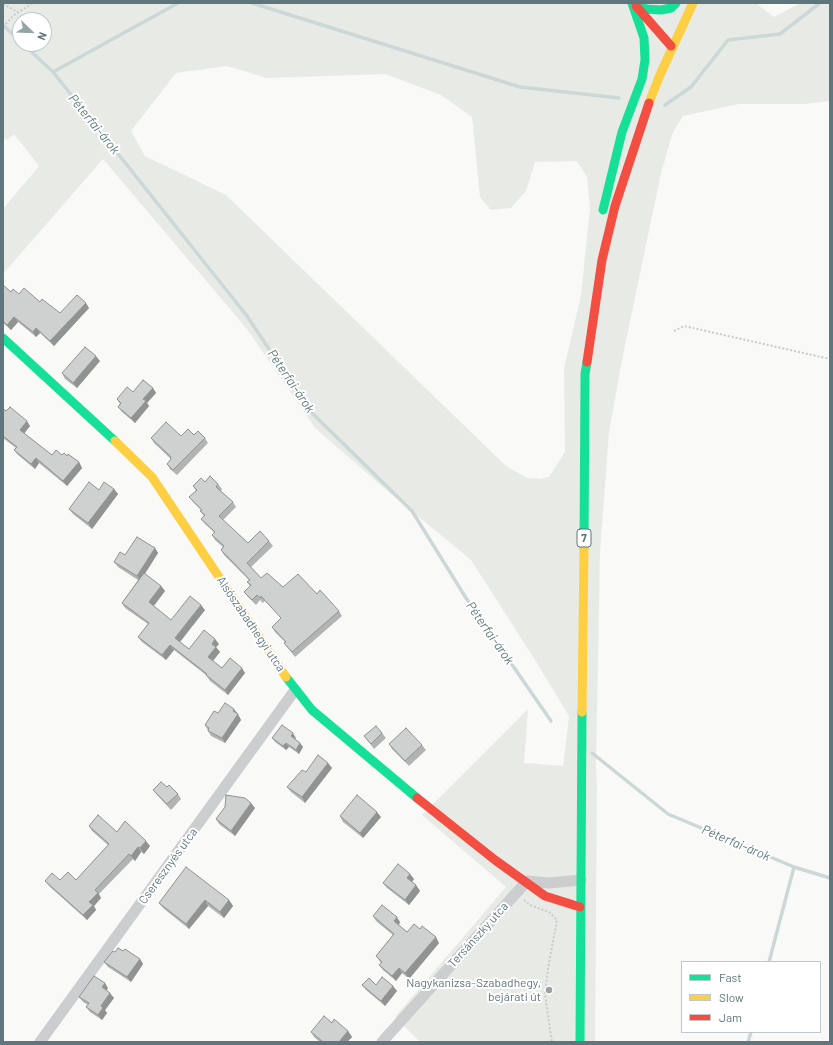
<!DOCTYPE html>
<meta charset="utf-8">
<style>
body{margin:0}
#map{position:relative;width:833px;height:1045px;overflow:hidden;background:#f9f9f8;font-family:Barlow,sans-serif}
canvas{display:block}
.frame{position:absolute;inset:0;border:4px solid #5f767c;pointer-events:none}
.legend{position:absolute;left:681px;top:961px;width:140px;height:72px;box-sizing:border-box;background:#fff;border:1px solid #bfc8cb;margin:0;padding:5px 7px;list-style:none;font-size:12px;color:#5f767c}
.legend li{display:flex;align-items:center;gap:8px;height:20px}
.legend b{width:20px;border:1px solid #bfc8cb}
.north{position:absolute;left:12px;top:12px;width:40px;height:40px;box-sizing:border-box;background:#fff;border:1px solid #bfc8cb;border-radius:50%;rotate:113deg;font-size:11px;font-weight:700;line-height:16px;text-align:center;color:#5f767c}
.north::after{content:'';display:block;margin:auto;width:14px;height:18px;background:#95a4a7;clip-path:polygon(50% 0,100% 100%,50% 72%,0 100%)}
</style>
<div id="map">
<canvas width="833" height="1045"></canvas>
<div class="frame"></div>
<ul class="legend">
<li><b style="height:5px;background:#16e098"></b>Fast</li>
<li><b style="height:5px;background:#ffcf43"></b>Slow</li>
<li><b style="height:5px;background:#f24e42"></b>Jam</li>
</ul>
<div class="north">N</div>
</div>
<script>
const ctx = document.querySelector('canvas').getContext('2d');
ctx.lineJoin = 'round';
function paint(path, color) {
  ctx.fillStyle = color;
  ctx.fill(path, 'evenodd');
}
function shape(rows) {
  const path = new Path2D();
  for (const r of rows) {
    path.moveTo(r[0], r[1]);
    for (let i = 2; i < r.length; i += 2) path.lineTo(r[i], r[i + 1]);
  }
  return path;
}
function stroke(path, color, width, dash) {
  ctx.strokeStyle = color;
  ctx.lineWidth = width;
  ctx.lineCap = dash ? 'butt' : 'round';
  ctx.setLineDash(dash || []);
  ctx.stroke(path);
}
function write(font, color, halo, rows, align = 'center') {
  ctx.font = font + ' Barlow,sans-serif';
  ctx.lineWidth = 4;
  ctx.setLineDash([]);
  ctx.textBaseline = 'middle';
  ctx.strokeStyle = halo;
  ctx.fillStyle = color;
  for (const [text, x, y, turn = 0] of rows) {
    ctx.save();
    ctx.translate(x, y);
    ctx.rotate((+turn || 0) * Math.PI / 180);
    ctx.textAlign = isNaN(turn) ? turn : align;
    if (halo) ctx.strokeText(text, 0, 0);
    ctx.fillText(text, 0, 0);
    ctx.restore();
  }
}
paint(shape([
 [3,3,756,3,774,17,800,3,830,3,830,101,804,104,739,104,683,116,673,132,661,173,622,360,609,432,600,552,596,768,597,785,595,1042,420,1042,395,1017,506,887,422,815,528,709,524,763,563,766,569,716,535,660,471,560,391,494,315,428,247,329,103,159,3,274,3,209,39,166,14,134,7,140,3,137],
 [20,20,44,20,44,44,20,44],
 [227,66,267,78,385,74,441,95,472,117,480,197,491,210,511,208,526,191,535,162,577,161,587,177,590,208,581,295,564,369,565,452,549,477,540,479,527,478,506,466,226,195,145,156,131,131,176,73]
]), '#e8ebe5');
stroke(shape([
 [252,3,520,87,619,98],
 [3,25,20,41],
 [23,44,53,72,247,316,310,411,412,511,466,598,551,721],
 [53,72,178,3],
 [665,105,691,87,728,40,780,34,820,3],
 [592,753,668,814,794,867,830,878],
 [769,962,794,867],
 [748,1042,751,1032]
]), '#ccd7d8', 3.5);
stroke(shape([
 [3,4,18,12],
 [3,27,14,15,33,3],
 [674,331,684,326,830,359],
 [524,900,530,905,549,912,557,920,548,968,545,994,552,1042]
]), '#c9cbcb', 2, [2, 2]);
stroke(shape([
 [40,1042,295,690],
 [382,1042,527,881,549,883,581,880]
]), '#cbcdce', 11);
stroke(shape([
 [635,3,646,9,661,10,671,8,676,3],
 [603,210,622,132,642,79,645,60,644,38,632,3],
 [3,338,115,441],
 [584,548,585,374,587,362],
 [286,677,312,710,417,798],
 [580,1042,582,712]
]), '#16e098', 9);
stroke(shape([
 [649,103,659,77,693,3],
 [115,441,152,477,286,677],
 [582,712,584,548]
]), '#ffcf43', 9);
stroke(shape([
 [636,6,671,46],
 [587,362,602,260,615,206,649,103],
 [417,798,495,860,545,896,580,907]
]), '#f24e42', 9);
paint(shape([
 [3,285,11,292,19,294,40,302,60,313,89,308,54,346,40,333,36,337,18,322,11,330,3,323],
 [100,361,77,388,65,379,62,373],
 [153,388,156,393,147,403,149,406,135,423,122,412,118,407,120,404,117,399,133,392],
 [3,409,30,426,24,433,52,455,67,456,79,462,82,468,67,486,39,463,35,469,18,455,14,450,16,448,3,438],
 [194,435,205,438,208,443,177,475,170,469,167,464,171,459,154,443,151,438,181,436],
 [205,482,218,484,222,489,221,491,233,502,236,507,223,520,248,543,269,541,273,546,251,567,261,578,283,587,317,594,339,611,342,616,295,657,284,643,285,642,275,632,272,627,281,618,265,601,263,603,260,600,256,605,248,597,244,592,250,586,247,582,249,580,224,555,221,550,223,547,215,540,212,535,214,532,205,524,201,519,204,516,200,511,201,510,193,502,189,497,196,491,193,486],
 [114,489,118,494,92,529,73,514,69,509,99,490],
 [155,548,158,553,145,574,161,586,165,591,154,606,171,620,205,610,180,642,189,649,219,644,216,647,220,652,213,661,222,668,245,673,228,695,210,681,206,675,174,650,166,660,142,642,138,637,148,624,125,608,122,603,138,580,118,567,114,562,125,555],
 [218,713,238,714,237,714,241,720,225,743,211,736,205,725],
 [382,733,386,738,374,749,364,736],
 [272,738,296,738,295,739,300,743,303,747,299,754,289,747,286,750,275,742],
 [389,744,422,745,426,750,409,766,392,749],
 [328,763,332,768,305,803,291,792,287,787,306,772],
 [167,787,178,794,181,799,171,810,157,795,153,790],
 [255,808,235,836,219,824,216,819],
 [340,816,381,817,363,838,343,822],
 [89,826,117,832,150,846,144,854,141,852,135,861,133,859,99,894,101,898,94,906,96,910,87,920,49,886,45,881,76,880,108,845,92,831],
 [410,874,414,879,412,882,416,885,420,891,409,905,387,888,383,883],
 [229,900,233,906,224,918,208,906,189,929,163,908,159,903],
 [373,916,400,922,399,925,407,932,420,929,439,943,409,979,402,973,396,981,383,970,379,965,381,963,376,956,393,935,376,921],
 [123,951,140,959,143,964,131,982,108,967,104,962,115,952],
 [362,985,376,985,397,991,385,1006,366,990],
 [108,988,106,991,114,998,105,1010,107,1013,102,1020,90,1012,86,1007,88,1005,83,1002,79,997],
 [332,1023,348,1031,352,1037,347,1042,320,1042,314,1037,311,1032]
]), '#b2b4b4');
paint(shape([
 [86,303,89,308,54,346,50,341],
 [14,317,18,322,11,330,7,325],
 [36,328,40,333,36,337,33,332],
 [96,356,100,361,77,388,73,383],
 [153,388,156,393,147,403,149,406,135,423,131,418,143,399],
 [27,421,30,426,23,435,20,430],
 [36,458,39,463,35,469,31,464],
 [79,462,82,468,67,486,63,481],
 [114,489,118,494,92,529,88,523],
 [155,548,158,553,140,581,137,576],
 [161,586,165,591,152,608,149,602],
 [201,605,205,610,179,643,175,638],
 [215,639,219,644,216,647,220,652,212,662,208,657,212,644],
 [170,645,174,650,166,660,162,655],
 [242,668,245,673,228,695,225,690],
 [234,709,238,714,236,716,233,711],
 [238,714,241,720,225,743,222,738],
 [293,733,296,738,294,740,291,736],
 [286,743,289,747,286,750,283,746],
 [300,743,303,747,299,754,296,750],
 [328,763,332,768,305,803,302,797],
 [251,803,255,808,235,836,231,831],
 [377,812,381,817,363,838,360,833],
 [146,841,150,846,144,854,140,848],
 [138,847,141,852,135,861,131,856],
 [410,874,414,879,411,883,407,878],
 [416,885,420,891,409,905,405,900],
 [98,893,101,898,94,906,96,910,87,920,83,915,89,902],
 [205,900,208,906,189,929,186,924],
 [229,900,233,906,224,918,220,912],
 [397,917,400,922,398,926,394,921],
 [436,937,439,943,409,979,405,973],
 [140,959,143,964,131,982,127,977],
 [399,968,402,973,396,981,392,976],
 [105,983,108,988,105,993,102,987],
 [393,986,397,991,385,1006,381,1001],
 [110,993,114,998,105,1010,107,1013,102,1020,98,1015,101,1006],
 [348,1031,352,1037,347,1042,339,1042]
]), '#919292');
const building = shape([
 [3,285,11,292,13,289,19,294,24,288,40,302,42,299,60,313,77,295,86,303,50,341,36,328,33,332,14,317,7,325,3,321,3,285],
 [85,347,96,356,73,383,62,373,85,347],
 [143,380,153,388,143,399,146,401,131,418,118,407,121,403,117,399,127,387,133,392,143,380],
 [10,407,27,421,20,430,52,455,56,450,62,455,64,453,67,456,68,454,79,462,63,481,36,458,31,464,14,450,17,447,3,436,3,409,6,411,10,407],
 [166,422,181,436,188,429,194,435,198,431,205,438,173,470,167,464,171,459,170,456,151,438,166,422],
 [210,476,218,484,216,487,233,502,219,516,248,543,260,531,269,541,247,563,261,578,267,573,283,587,298,574,317,594,320,590,339,611,292,652,284,643,286,642,272,627,281,618,261,596,260,598,257,595,252,600,244,592,251,585,247,582,250,580,221,550,224,546,212,535,215,532,201,519,205,515,200,511,202,510,189,497,197,490,193,486,201,478,205,482,210,476],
 [89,482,99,490,104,482,114,489,88,523,69,509,89,482],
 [137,537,155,548,137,576,114,562,120,552,125,555,137,537],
 [144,573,161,586,149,602,171,620,190,596,201,605,175,638,189,649,204,630,215,639,212,644,216,647,208,657,222,668,230,658,242,668,225,690,206,675,207,674,170,645,162,655,138,637,149,623,122,603,144,573],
 [225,703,234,709,233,711,238,714,222,738,208,731,209,728,205,725,214,711,218,713,225,703],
 [282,725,293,733,291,736,300,743,296,750,286,743,283,746,272,738,282,725],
 [376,726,382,733,371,744,364,736,376,726],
 [406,728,422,745,405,761,389,744,406,728],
 [318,755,328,763,302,797,287,787,302,770,306,772,318,755],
 [161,782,167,787,169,785,178,794,167,804,153,790,161,782],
 [226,795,245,798,251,803,231,831,216,819,225,807,226,795],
 [357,795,377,812,360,833,340,816,357,795],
 [98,815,117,832,125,821,146,841,140,848,138,847,131,856,129,854,95,890,98,893,89,902,93,905,83,915,45,881,52,873,60,880,68,872,76,880,109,844,89,826,98,815],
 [398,864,410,874,407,878,416,885,405,900,383,883,398,864],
 [186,867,229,900,220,912,205,900,186,924,159,903,186,867],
 [382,905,397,917,394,921,407,932,414,924,420,929,422,926,436,937,405,973,399,968,392,976,379,965,382,962,376,956,394,934,373,916,382,905],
 [118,948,123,951,125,949,140,959,127,977,104,962,113,951,115,952,118,948],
 [94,976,105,983,102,987,110,993,101,1006,103,1008,98,1015,86,1007,89,1003,79,997,94,976],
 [382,977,393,986,381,1001,362,985,369,978,376,985,382,977],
 [324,1016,332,1023,334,1019,348,1031,339,1042,323,1042,311,1032,324,1016]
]);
paint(building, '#cfd1d1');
stroke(building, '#919292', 1);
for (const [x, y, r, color] of [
 [549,990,4,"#95a4a7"]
]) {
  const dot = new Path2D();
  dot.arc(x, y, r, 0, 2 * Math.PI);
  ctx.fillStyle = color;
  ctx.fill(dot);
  stroke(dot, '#fff', 1.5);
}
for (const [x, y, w] of [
 [584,538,14]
]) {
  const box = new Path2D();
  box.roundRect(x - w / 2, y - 9, w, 18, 3);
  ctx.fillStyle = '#fff';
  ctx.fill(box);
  stroke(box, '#5f767c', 1);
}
write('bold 11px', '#5f767c', null, [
 ["7",584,538]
]);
write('12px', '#5f767c', '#fff', [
 ["Alsószabadhegyi utca",251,624,56],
 ["Cseresznyés utca",168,866,-54],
 ["Tersánszky utca",478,935,-48]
]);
write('12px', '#5f767c', '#fff', [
 ["Nagykanizsa-Szabadhegy,",541,983],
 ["bejárati út",541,997]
], 'right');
write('italic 13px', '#5f7a7c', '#fff', [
 ["Péterfai-árok",94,124,51],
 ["Péterfai-árok",291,381,56],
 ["Péterfai-árok",490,633,55],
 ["Péterfai-árok",736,843,23]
]);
</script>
